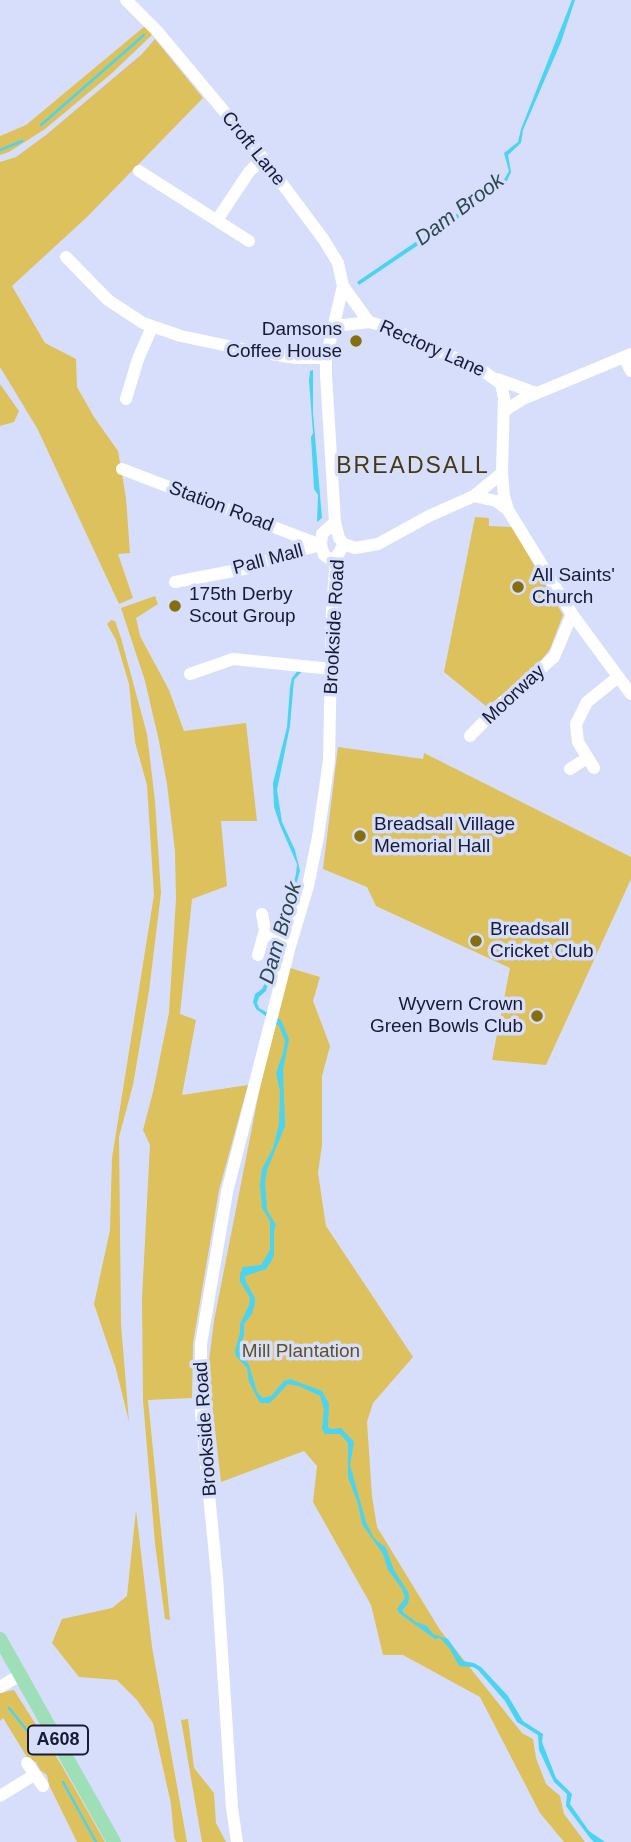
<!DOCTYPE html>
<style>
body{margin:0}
canvas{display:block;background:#d7defb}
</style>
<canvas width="631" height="1842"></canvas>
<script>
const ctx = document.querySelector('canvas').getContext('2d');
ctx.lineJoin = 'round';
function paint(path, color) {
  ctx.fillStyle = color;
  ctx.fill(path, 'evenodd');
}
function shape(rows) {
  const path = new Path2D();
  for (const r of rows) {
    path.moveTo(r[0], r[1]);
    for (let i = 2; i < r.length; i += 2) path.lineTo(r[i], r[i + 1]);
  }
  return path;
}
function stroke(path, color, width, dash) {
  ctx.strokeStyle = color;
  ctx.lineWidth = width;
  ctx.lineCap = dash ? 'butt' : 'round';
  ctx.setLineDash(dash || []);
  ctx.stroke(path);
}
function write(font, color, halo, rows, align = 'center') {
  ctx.font = font + ' Arial,sans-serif';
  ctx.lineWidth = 7;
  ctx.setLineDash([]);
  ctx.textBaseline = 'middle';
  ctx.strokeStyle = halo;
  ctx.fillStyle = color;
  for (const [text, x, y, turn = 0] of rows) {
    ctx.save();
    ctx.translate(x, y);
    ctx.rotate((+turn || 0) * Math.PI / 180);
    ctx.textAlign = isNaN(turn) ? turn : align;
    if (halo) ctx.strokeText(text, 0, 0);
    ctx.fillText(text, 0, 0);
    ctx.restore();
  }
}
paint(shape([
 [145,26,152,35,111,74,45,129,9,152,0,155,0,136,26,125],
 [155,39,203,98,87,217,12,286,45,343,76,359,77,387,94,417,118,451,126,498,130,553,118,554,133,598,119,604,37,428,0,367,0,162,16,157,46,135,142,54],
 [0,384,19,411,14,422,0,426],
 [475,517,489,518,489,526,512,527,563,615,550,649,537,666,487,707,444,672],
 [155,596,158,604,136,618,140,636,169,690,184,731,246,723,257,821,221,821,227,886,192,899,180,1014,196,1020,182,1095,248,1085,219,1190,193,1343,192,1398,148,1400,170,1620,165,1619,155,1543,143,1400,142,1298,150,1145,143,1130,153,1092,169,1013,176,899,175,851,167,784,159,741,145,681,121,608],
 [111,620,115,621,121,638,147,734,155,801,161,893,149,991,133,1085,119,1137,121,1324,129,1422,116,1369,94,1304,110,1230,112,1158,154,895,147,785,135,742,129,684,116,640,107,624],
 [338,747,423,759,424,753,631,857,631,879,546,1065,492,1060,510,968,376,906,367,887,323,869],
 [290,968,320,977,313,1001,330,1046,322,1076,322,1145,318,1173,326,1226,413,1357,373,1403,367,1422,372,1496,377,1527,440,1630,522,1733,533,1739,536,1758,546,1784,560,1796,564,1814,585,1842,564,1842,540,1813,480,1697,403,1655,383,1655,371,1605,313,1502,317,1466,304,1451,221,1482,208,1369,214,1321,260,1087],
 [136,1510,152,1647,187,1842,176,1842,174,1837,171,1804,153,1723,137,1700,117,1680,79,1677,52,1643,62,1619,112,1608,127,1596],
 [14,1690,62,1766,105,1842,77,1842,49,1785,47,1775,40,1770,36,1762,27,1757,3,1718,0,1721,0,1693],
 [188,1719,194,1768,214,1793,216,1823,226,1842,202,1842,181,1720]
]), '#dcc15c');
paint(shape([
 [572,0,575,0,561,42,523,130,521,143,508,155,511,172,506,183,500,190,359,285,357,282,502,183,509,171,504,153,518,142,521,129],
 [313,370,313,413,322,518,317,522,318,495,314,489,311,437,313,433,309,381,310,371],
 [299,669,303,670,294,680,290,726,277,790,282,822,295,850,300,871,266,991,259,997,257,1003,259,1008,281,1020,289,1039,283,1070,285,1126,267,1170,265,1183,267,1210,276,1225,274,1230,274,1255,271,1262,266,1269,245,1276,246,1282,255,1298,255,1303,252,1314,244,1324,244,1335,239,1351,249,1365,257,1392,263,1398,271,1396,284,1381,290,1379,322,1391,329,1404,328,1427,331,1429,341,1428,354,1442,350,1465,366,1522,374,1538,386,1548,394,1570,408,1592,409,1597,408,1604,402,1610,404,1613,416,1622,427,1626,433,1634,448,1639,463,1661,474,1663,481,1667,508,1696,523,1721,543,1734,542,1742,556,1778,572,1794,570,1804,589,1831,605,1842,594,1842,590,1838,566,1806,567,1794,554,1782,539,1750,538,1735,517,1722,505,1701,478,1670,473,1667,459,1666,450,1649,440,1638,435,1639,399,1613,397,1609,405,1598,402,1589,388,1570,383,1554,362,1524,358,1504,348,1477,348,1443,340,1434,325,1434,322,1429,324,1409,320,1396,299,1386,288,1384,270,1403,260,1403,249,1382,247,1368,236,1356,235,1350,240,1333,240,1324,249,1305,250,1298,240,1281,240,1274,243,1267,261,1265,270,1250,270,1221,262,1208,260,1184,262,1169,273,1148,279,1124,280,1091,276,1073,283,1053,285,1041,279,1026,256,1009,253,1002,255,994,262,989,274,964,296,874,297,864,280,825,274,807,273,783,287,727,290,687,292,678]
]), '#4ad4f1');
stroke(shape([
 [41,125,144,35],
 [0,150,22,141],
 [9,1708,41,1748],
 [63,1782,96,1842]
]), '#4ad4f1', 2.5);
stroke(shape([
 [126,0,158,32,263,158,324,240,338,263,343,286,326,358,326,375,335,522,339,538,344,544],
 [139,171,249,241],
 [217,220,249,172,263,158],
 [66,257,108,300,143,323,181,336,252,351,296,358,326,358],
 [343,286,369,322,387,327,482,370,501,384,504,398,502,473,504,496,508,510,572,614,631,694],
 [335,326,369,322],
 [624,357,631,371],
 [497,379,536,393],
 [126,399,138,359,152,327],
 [504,411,523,399,631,354],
 [122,469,321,545],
 [474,496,496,501,508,510],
 [335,522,322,534,321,545,324,555,336,563],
 [344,544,355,548,378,544,429,516,474,496,502,473],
 [175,582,248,568,281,555,321,545],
 [190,674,233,659,332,669],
 [470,736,502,703,554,657,572,614],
 [594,768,578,742,576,724,587,702,618,677],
 [570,769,587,758],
 [264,934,291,941],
 [258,955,265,930,262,914],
 [0,1687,20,1675],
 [27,1763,43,1786],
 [0,1796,34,1775],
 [237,1842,232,1808,217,1577,201,1412,201,1344,227,1192,290,946,308,886,318,837,329,760,332,610,336,558,344,544]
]), '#fff', 12);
stroke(shape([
 [0,1639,114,1842]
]), '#9edfb8', 14);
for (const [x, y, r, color] of [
 [356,341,7,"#846e0d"],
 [518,587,7,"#846e0d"],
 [175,606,7,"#846e0d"],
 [360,836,7,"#846e0d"],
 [476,941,7,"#846e0d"],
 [537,1016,7,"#846e0d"]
]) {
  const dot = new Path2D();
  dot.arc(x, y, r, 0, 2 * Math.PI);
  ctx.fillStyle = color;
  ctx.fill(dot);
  stroke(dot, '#d7defb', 2.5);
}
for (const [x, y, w] of [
 [58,1740,60]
]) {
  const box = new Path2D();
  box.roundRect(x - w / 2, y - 14.5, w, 29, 5);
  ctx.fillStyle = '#d7defb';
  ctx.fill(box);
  stroke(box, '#171b34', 2);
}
write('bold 18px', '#171b34', null, [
 ["A608",58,1740]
]);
write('19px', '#171b34', '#d7defb', [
 ["Croft Lane",253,149,51],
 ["Rectory Lane",432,349,24],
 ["Station Road",221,507,21],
 ["Pall Mall",268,560,-15],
 ["Brookside Road",335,627,-87],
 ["Moorway",514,695,-43],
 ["Brookside Road",206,1429,-94]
]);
write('19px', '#171b34', '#d7defb', [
 ["Damsons",342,330,"right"],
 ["Coffee House",342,352,"right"],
 ["All Saints'",532,576],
 ["Church",532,598],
 ["175th Derby",189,595],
 ["Scout Group",189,617],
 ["Breadsall Village",374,825],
 ["Memorial Hall",374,847],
 ["Breadsall",490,930],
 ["Cricket Club",490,952],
 ["Wyvern Crown",523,1005,"right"],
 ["Green Bowls Club",523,1027,"right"]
], 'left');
write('19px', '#61531e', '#d7defb', [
 ["Mill Plantation",301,1352]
]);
write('italic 21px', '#2c4950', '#d7defb', [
 ["Dam Brook",460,210,-37],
 ["Dam Brook",281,933,-74]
]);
ctx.letterSpacing = '2px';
write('23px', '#453a11', '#d7defb', [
 ["BREADSALL",413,467]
]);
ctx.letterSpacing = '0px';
</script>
